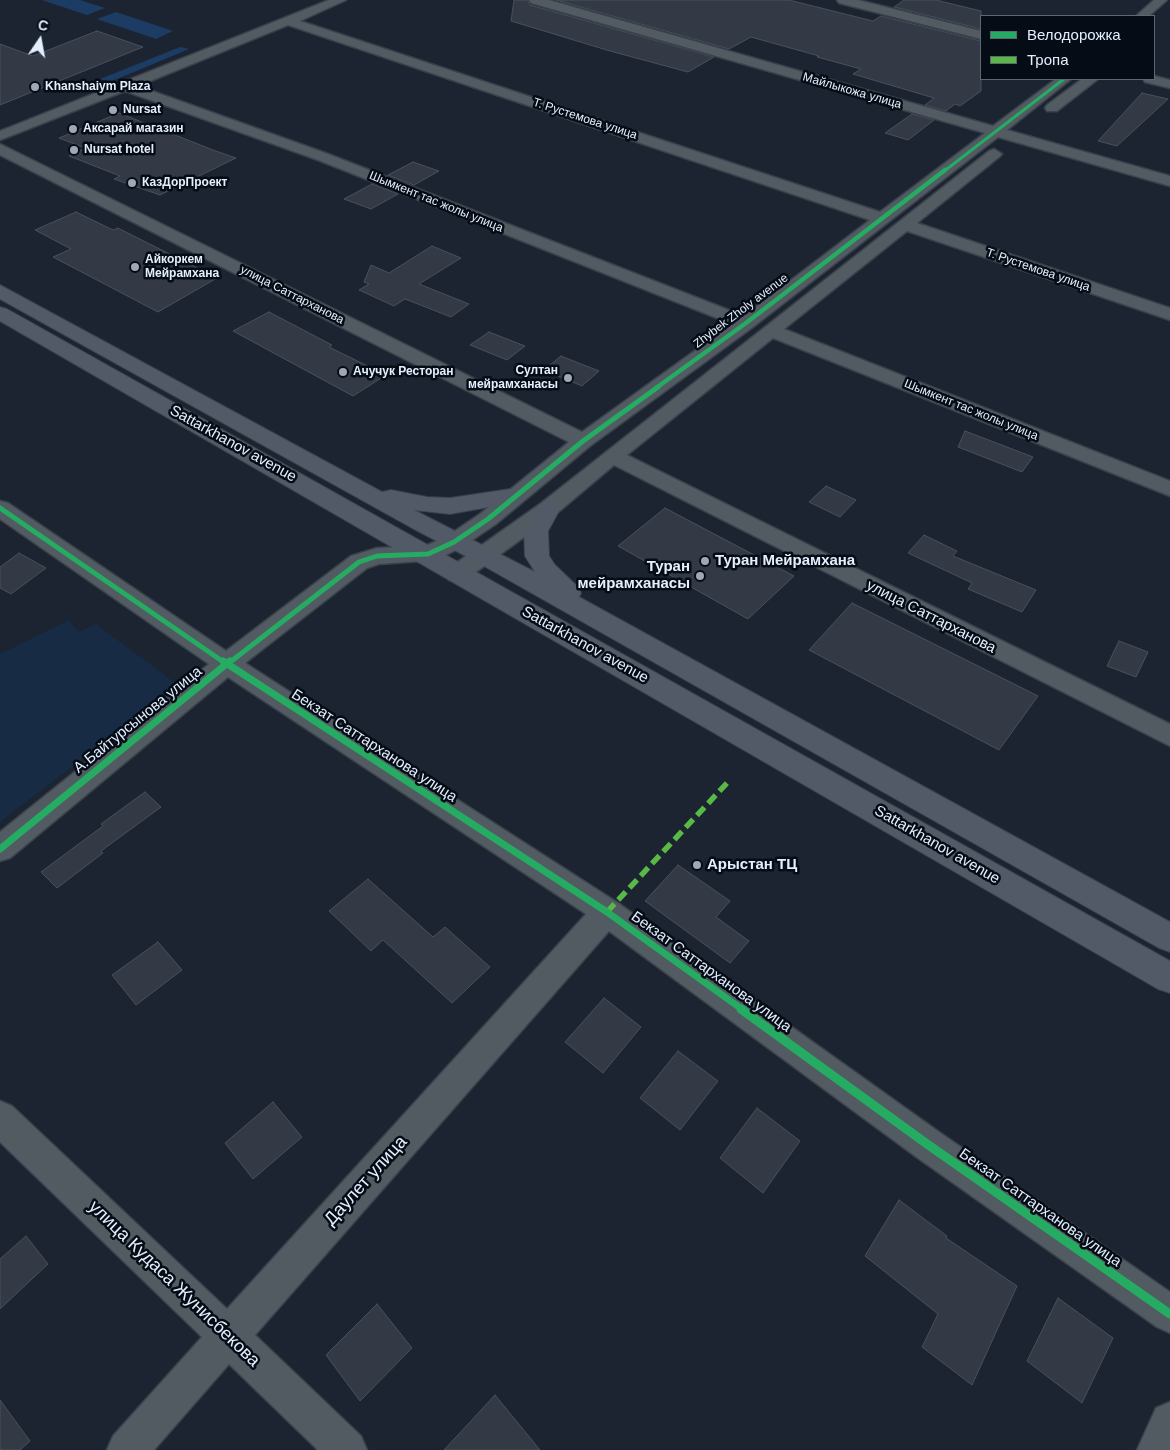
<!DOCTYPE html>
<meta charset="utf-8">
<style>
body{margin:0}
#map{position:relative;width:1170px;height:1450px;overflow:hidden;background:#1b2430;font-family:Helvetica,sans-serif}
canvas{display:block}
.legend{position:absolute;left:980px;top:15px;width:175px;height:65px;box-sizing:border-box;background:#060c16;border:1px solid #5f6773;margin:0;padding:6px 9px;list-style:none;font-size:15px;color:#e4effe}
.legend li{display:flex;align-items:center;gap:10px;height:25px}
.legend b{width:25px;border:1px solid #5f6773}
.north{position:absolute;left:15px;top:15px;width:50px;height:50px;-webkit-text-stroke:4px #060c16;paint-order:stroke;rotate:12deg;font-size:14px;font-weight:700;line-height:20px;text-align:center;color:#e4effe}
.north::after{content:'';display:block;margin:auto;width:18px;height:22px;background:#e4effe;clip-path:polygon(50% 0,100% 100%,50% 72%,0 100%)}
</style>
<div id="map">
<canvas width="1170" height="1450"></canvas>
<ul class="legend">
<li><b style="height:6px;background:#26ab63"></b>Велодорожка</li>
<li><b style="height:6px;background:#58b947"></b>Тропа</li>
</ul>
<div class="north">С</div>
</div>
<script>
const ctx = document.querySelector('canvas').getContext('2d');
ctx.lineJoin = 'round';
function paint(path, color) {
  ctx.fillStyle = color;
  ctx.fill(path, 'evenodd');
}
function shape(rows) {
  const path = new Path2D();
  for (const r of rows) {
    path.moveTo(r[0], r[1]);
    for (let i = 2; i < r.length; i += 2) path.lineTo(r[i], r[i + 1]);
  }
  return path;
}
function stroke(path, color, width, dash) {
  ctx.strokeStyle = color;
  ctx.lineWidth = width;
  ctx.lineCap = dash ? 'butt' : 'round';
  ctx.setLineDash(dash || []);
  ctx.stroke(path);
}
function write(font, color, halo, rows, align = 'center') {
  ctx.font = font + ' Helvetica,sans-serif';
  ctx.lineWidth = 5;
  ctx.setLineDash([]);
  ctx.textBaseline = 'middle';
  ctx.strokeStyle = halo;
  ctx.fillStyle = color;
  for (const [text, x, y, turn = 0] of rows) {
    ctx.save();
    ctx.translate(x, y);
    ctx.rotate((+turn || 0) * Math.PI / 180);
    ctx.textAlign = isNaN(turn) ? turn : align;
    if (halo) ctx.strokeText(text, 0, 0);
    ctx.fillText(text, 0, 0);
    ctx.restore();
  }
}
paint(shape([
 [69,620,78,632,96,624,178,685,0,822,0,654]
]), '#172b45');
paint(shape([
 [42,0,80,0,105,8,87,15],
 [116,12,173,31,156,39,97,19],
 [180,47,189,49,110,82,100,79]
]), '#1c3c64');
const building = shape([
 [514,0,527,0,530,5,714,57,688,72,610,51,511,21,514,0],
 [556,0,789,0,873,21,881,16,981,41,981,91,960,106,955,104,946,111,925,105,934,98,853,74,861,69,817,57,819,56,751,37,729,49,556,0],
 [904,0,936,0,981,11,981,29,894,7,904,0],
 [97,31,143,47,0,105,0,44,33,56,97,31],
 [1142,93,1168,99,1117,146,1098,141,1142,93],
 [119,113,213,150,236,158,160,195,114,179,120,176,69,156,85,148,59,138,119,113],
 [912,114,934,120,908,140,885,133,912,114],
 [413,162,439,171,414,185,388,175,413,162],
 [372,184,398,194,371,209,344,199,372,184],
 [76,212,113,230,118,228,217,278,158,312,53,257,71,249,35,230,76,212],
 [432,246,461,258,419,284,469,304,451,317,405,299,394,306,359,290,369,284,364,282,371,265,389,273,432,246],
 [269,312,332,345,329,347,386,375,353,396,233,331,269,312],
 [489,332,525,346,507,360,470,345,489,332],
 [561,356,599,371,582,386,544,370,561,356],
 [965,431,1033,457,1022,472,958,447,965,431],
 [826,486,856,500,840,517,809,502,826,486],
 [665,508,794,576,748,619,618,546,665,508],
 [924,535,957,551,953,556,1036,590,1022,612,968,589,972,583,908,553,924,535],
 [19,553,46,568,11,594,0,588,0,567,19,553],
 [852,603,1038,696,999,750,809,650,852,603],
 [1119,641,1148,652,1136,677,1107,666,1119,641],
 [145,792,161,807,101,851,103,853,57,888,41,872,103,826,101,824,145,792],
 [678,865,730,901,716,917,749,941,730,963,645,901,678,865],
 [368,879,433,937,445,927,490,967,452,1003,383,940,371,951,329,911,368,879],
 [158,942,182,970,136,1005,112,975,158,942],
 [604,998,641,1027,603,1073,565,1042,604,998],
 [678,1051,718,1081,680,1130,640,1098,678,1051],
 [273,1102,302,1137,253,1179,225,1143,273,1102],
 [757,1108,800,1141,763,1193,720,1158,757,1108],
 [899,1200,947,1236,946,1238,1017,1286,972,1385,922,1347,938,1314,865,1256,899,1200],
 [26,1236,48,1264,0,1309,0,1259,26,1236],
 [1058,1298,1113,1338,1082,1403,1027,1361,1058,1298],
 [377,1304,412,1348,360,1401,326,1355,377,1304],
 [495,1395,540,1450,444,1450,495,1395],
 [0,1400,30,1441,20,1450,0,1450,0,1400]
]);
paint(building, '#333a45');
stroke(building, '#48515b', 1);
const minor = shape([
 [329,0,346,0,300,21,880,212,985,133,531,3,529,0,549,0,993,126,1056,79,1071,79,1007,130,1170,176,1170,186,998,137,753,327,590,446,496,524,462,547,436,560,379,564,367,568,245,663,618,903,939,1132,1170,1292,1170,1333,1157,1327,915,1156,609,931,255,1335,361,1436,367,1450,318,1450,229,1364,154,1450,107,1450,113,1436,202,1337,0,1142,0,1101,12,1106,227,1309,586,914,228,677,10,858,0,861,0,832,209,664,0,519,0,501,8,503,226,651,351,556,377,548,425,546,446,537,480,514,569,442,0,155,0,144,582,432,732,324,318,160,125,91,0,140,0,131,329,0],
 [288,25,870,220,744,316,328,154,138,86,288,25],
 [837,0,858,0,981,31,981,39,839,3,837,0],
 [1154,0,1167,0,1149,16,1136,16,1154,0],
 [1154,76,1170,80,1170,88,1145,82,1143,79,1154,79,1154,76],
 [1082,79,1098,79,1057,111,1047,111,1045,108,1047,105,1082,79],
 [994,149,1002,154,999,157,917,223,1170,308,1170,320,907,231,784,329,1170,481,1170,496,773,338,627,455,1170,724,1170,746,614,465,556,514,465,580,457,582,449,580,445,574,449,568,540,504,989,151,994,149],
 [1170,1402,1170,1450,1137,1450,1156,1408,1170,1402]
]);
const major = shape([
 [0,285,382,492,391,490,427,497,450,498,517,488,525,490,528,495,525,500,517,502,450,514,414,510,535,572,525,556,524,531,540,504,548,501,556,504,560,509,548,531,549,556,555,565,578,587,581,593,579,597,1170,922,1170,952,1159,948,475,561,412,528,0,299,0,285],
 [0,307,7,309,1170,961,1170,993,1158,989,0,321,0,307]
]);
stroke(minor, '#39414b', 3);
stroke(major, '#39414b', 2);
paint(minor, '#525a62');
paint(major, '#515a66');
stroke(shape([
 [607,912,728,782]
]), '#58b947', 5.5, [11, 5.5]);
stroke(shape([
 [943,172,1064,79]
]), '#26ab63', 3);
stroke(shape([
 [656,388,746,323,945,170]
]), '#26ab63', 4.5);
stroke(shape([
 [0,508,225,663],
 [229,663,359,562,377,556,428,554,454,542,488,519,583,441,658,387]
]), '#26ab63', 5);
stroke(shape([
 [223,661,607,912,743,1010],
 [0,849,230,661]
]), '#26ab63', 7);
stroke(shape([
 [741,1009,927,1144,1170,1314]
]), '#26ab63', 9);
for (const [x, y, r, color] of [
 [35,87,5,"#9ea8b6"],
 [113,110,5,"#9ea8b6"],
 [73,129,5,"#9ea8b6"],
 [74,150,5,"#9ea8b6"],
 [132,183,5,"#9ea8b6"],
 [135,267,5,"#9ea8b6"],
 [343,372,5,"#9ea8b6"],
 [568,378,5,"#9ea8b6"],
 [705,561,5,"#9ea8b6"],
 [700,576,5,"#9ea8b6"],
 [697,865,5,"#9ea8b6"]
]) {
  const dot = new Path2D();
  dot.arc(x, y, r, 0, 2 * Math.PI);
  ctx.fillStyle = color;
  ctx.fill(dot);
  stroke(dot, '#060c16', 2);
}
write('bold 12px', '#e4effe', '#060c16', [
 ["Khanshaiym Plaza",45,87],
 ["Nursat",123,110],
 ["Аксарай магазин",83,129],
 ["Nursat hotel",84,150],
 ["КазДорПроект",142,183],
 ["Айкоркем",145,260],
 ["Мейрамхана",145,274],
 ["Султан",558,371,"right"],
 ["мейрамханасы",558,385,"right"],
 ["Ачучук Ресторан",353,372]
], 'left');
write('12px', '#e4effe', '#060c16', [
 ["Майлыкожа улица",852,91,16],
 ["Т. Рустемова улица",585,119,18],
 ["Шымкент тас жолы улица",436,202,22],
 ["Т. Рустемова улица",1038,270,19],
 ["улица Саттарханова",292,295,27],
 ["Zhybek Zholy avenue",741,311,-37],
 ["Шымкент тас жолы улица",971,410,22]
]);
write('15px', '#e4effe', '#060c16', [
 ["Sattarkhanov avenue",233,444,29],
 ["улица Саттарханова",931,617,27],
 ["Sattarkhanov avenue",585,645,29],
 ["А.Байтурсынова улица",138,720,-39],
 ["Бекзат Саттарханова улица",374,746,33],
 ["Sattarkhanov avenue",937,845,30],
 ["Бекзат Саттарханова улица",711,972,36],
 ["Бекзат Саттарханова улица",1040,1208,35]
]);
write('bold 15px', '#e4effe', '#060c16', [
 ["Туран Мейрамхана",715,561],
 ["Туран",690,567,"right"],
 ["мейрамханасы",690,584,"right"],
 ["Арыстан ТЦ",707,865]
], 'left');
write('18px', '#e4effe', '#060c16', [
 ["Даулет улица",366,1181,-48],
 ["улица Кудаса Жунисбекова",174,1284,44]
]);
</script>
